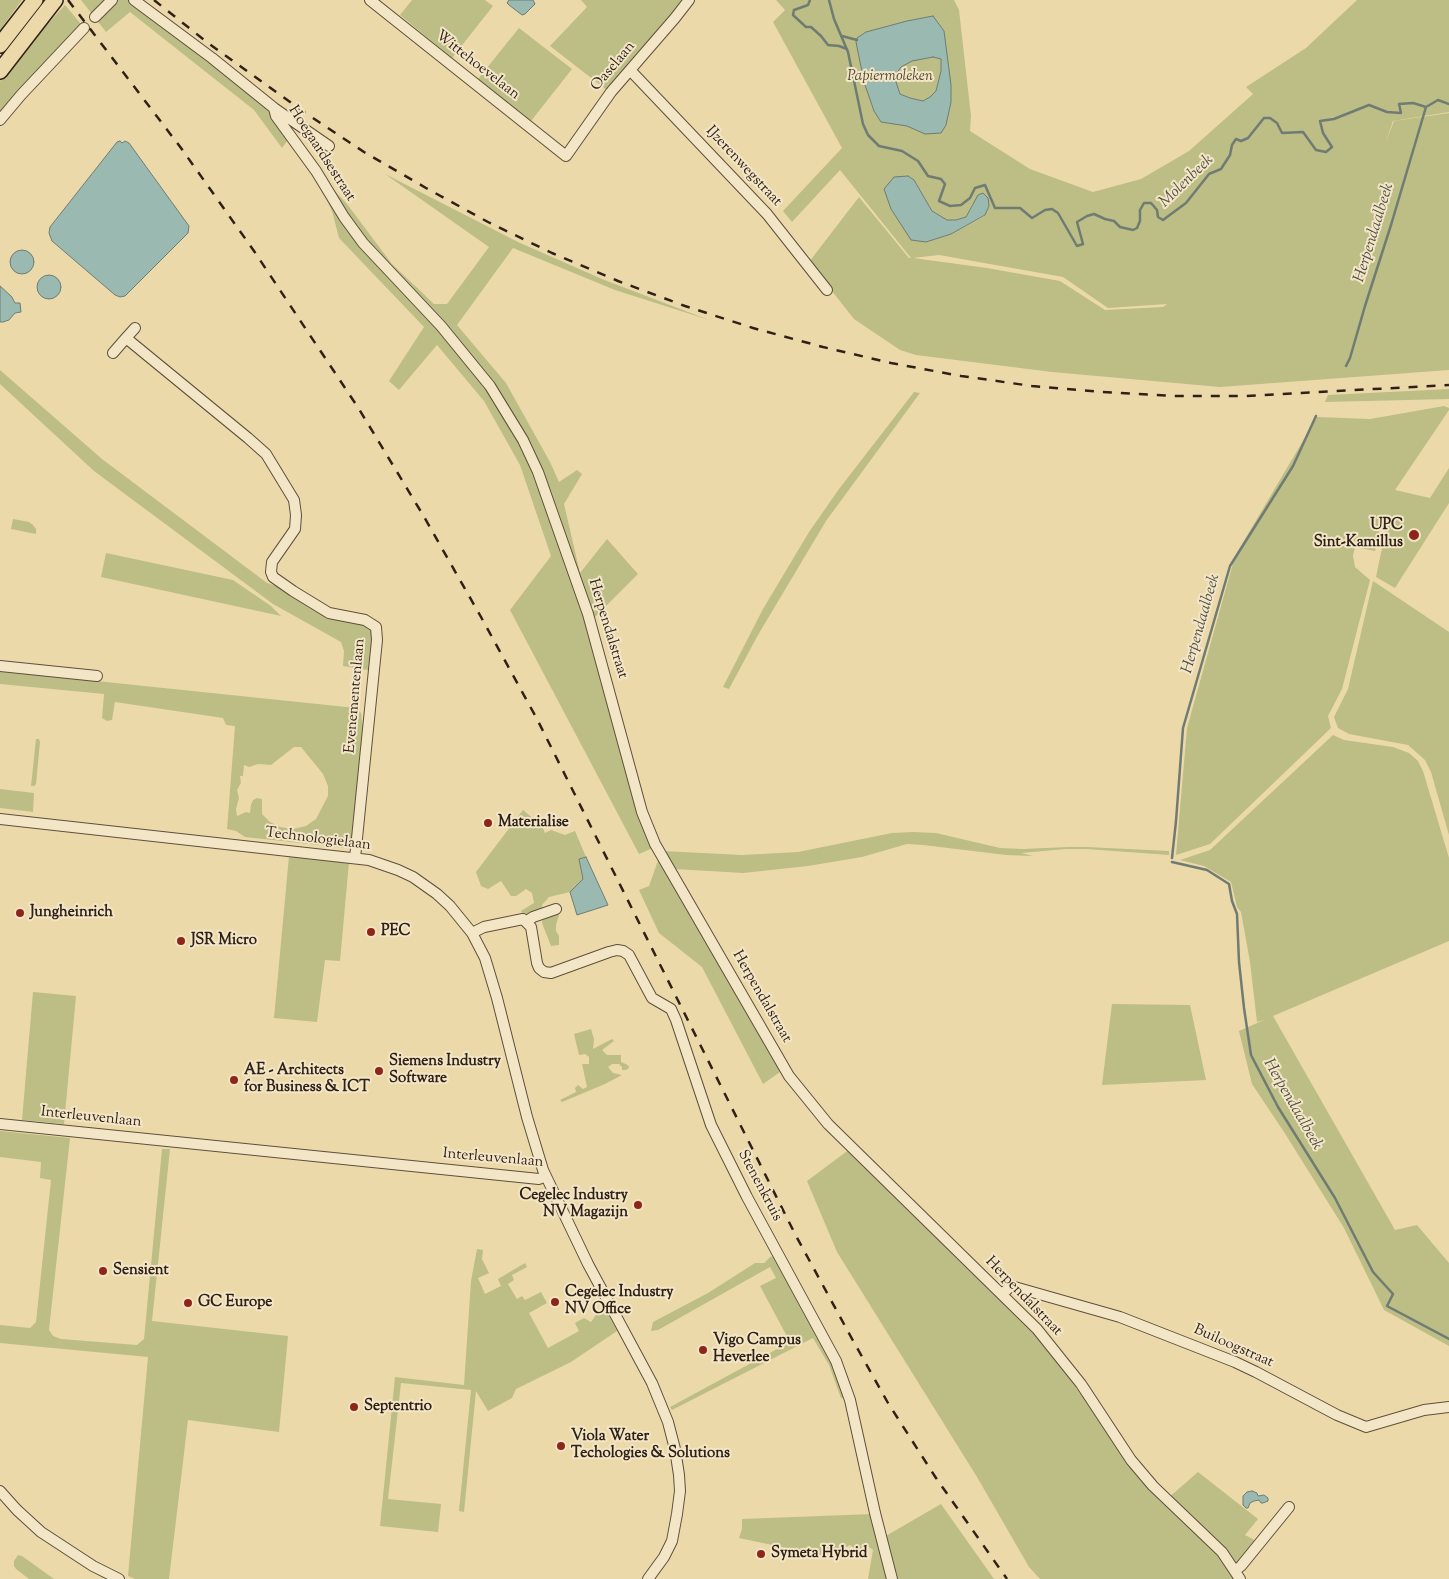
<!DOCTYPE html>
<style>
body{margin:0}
canvas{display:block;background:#ecd9a9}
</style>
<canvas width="1449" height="1579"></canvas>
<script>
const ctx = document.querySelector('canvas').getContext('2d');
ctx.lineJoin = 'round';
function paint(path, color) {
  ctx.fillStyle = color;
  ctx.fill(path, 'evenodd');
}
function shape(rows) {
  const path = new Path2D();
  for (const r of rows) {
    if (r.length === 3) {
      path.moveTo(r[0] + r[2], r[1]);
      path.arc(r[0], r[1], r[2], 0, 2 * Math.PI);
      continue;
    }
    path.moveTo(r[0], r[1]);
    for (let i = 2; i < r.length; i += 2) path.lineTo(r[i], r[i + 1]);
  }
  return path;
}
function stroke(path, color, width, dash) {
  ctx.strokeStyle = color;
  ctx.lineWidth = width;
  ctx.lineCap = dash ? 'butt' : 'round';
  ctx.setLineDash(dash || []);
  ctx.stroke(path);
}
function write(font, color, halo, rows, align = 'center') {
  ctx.font = font + ' "Sorts Mill Goudy",serif';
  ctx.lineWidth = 4;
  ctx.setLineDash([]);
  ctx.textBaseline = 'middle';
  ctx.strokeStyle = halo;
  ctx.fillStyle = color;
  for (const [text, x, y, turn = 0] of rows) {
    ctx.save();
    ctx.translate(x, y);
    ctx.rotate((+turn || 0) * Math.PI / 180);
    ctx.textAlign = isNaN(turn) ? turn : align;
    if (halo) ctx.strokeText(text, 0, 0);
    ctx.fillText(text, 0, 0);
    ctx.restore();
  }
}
paint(shape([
 [0,0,22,0,0,30],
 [81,0,128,0,156,19,264,105,281,124,287,141,282,148,254,110,130,12,106,32],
 [412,0,485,0,493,6,452,58,400,15],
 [581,0,684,0,608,91,550,46,587,7],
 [776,0,954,0,959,10,971,116,970,131,1030,169,1093,192,1141,179,1189,151,1253,94,1246,87,1306,48,1357,0,1449,0,1449,112,1393,121,1385,144,1394,121,1449,113,1449,370,1220,387,1052,372,916,355,900,350,854,319,809,262,859,197,909,258,911,258,840,170,792,222,783,211,842,148,773,22,785,10],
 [914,180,932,211,947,220,956,220,966,217,973,203,985,216,951,234,926,242],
 [939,255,1063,277,1108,308,1167,304,1163,307,1105,310,1060,281,987,268,913,258],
 [65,5,81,24,0,116,0,81,22,52],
 [519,28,572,69,531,121,478,79],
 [304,154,316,171,347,204,392,264,434,304,447,304,489,247,385,174,518,242,602,279,709,320,615,290,513,248,457,325,506,383,550,462,559,482,577,470,582,474,564,504,580,573,607,539,638,574,593,619,653,848,639,854,510,610,551,556,520,465,484,401,437,345,399,390,389,381,424,327,339,238,332,211],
 [0,370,102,459,267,583,293,591,329,613,376,627,374,671,343,666,344,651,341,642,273,604,94,471,0,384],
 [1449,389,1449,399,1325,402,1328,395],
 [914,392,920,393,826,521,758,635,729,689,723,687,763,609,809,532,839,489],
 [1444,406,1449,408,1449,410,1395,490,1430,498,1449,468,1449,503,1395,588,1376,577,1388,519,1382,518,1375,551,1355,547,1353,556,1355,567,1370,580,1342,689,1328,716,1331,728,1210,844,1176,855,1187,728,1235,556,1317,417,1370,419],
 [13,519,29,522,33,525,36,529,36,534,11,529],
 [106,553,233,580,271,606,281,616,101,577],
 [1373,581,1449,632,1449,835,1431,772,1425,760,1408,745,1349,734,1338,728,1334,717,1348,689],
 [0,671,356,708,361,713,363,730,352,841,346,848,245,837,236,831,227,829,235,726,226,725,223,718,115,702,112,720,107,721,102,718,104,694,0,684],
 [294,747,301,747,323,774,328,786,328,796,316,819,306,826,293,829,280,827,270,822,262,814,262,799,257,798,253,800,251,805,250,813,246,812,237,816,236,809,239,798,237,790,241,783,240,776,243,776,244,765,249,767,258,764,271,765],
 [1333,735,1344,740,1393,747,1409,753,1418,761,1423,771,1449,858,1449,941,1273,1016,1395,1230,1417,1225,1449,1263,1449,1346,1384,1310,1344,1228,1284,1132,1252,1084,1239,1031,1264,1020,1257,1022,1250,962,1241,912,1237,907,1231,882,1204,866,1180,860,1210,850],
 [36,739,39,739,40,742,36,784,34,786,31,786],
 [0,789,34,793,33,812,0,808],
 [523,810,542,826,545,833,551,830,565,835,575,831,586,857,579,859,583,879,570,892,549,897,542,905,543,913,527,921,521,911,534,903,532,893,526,889,516,896,511,896,501,881,488,889,481,886,476,872],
 [913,832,936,833,1000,848,1023,849,1068,847,1087,847,1169,851,1169,855,1086,849,1066,849,1021,853,1033,856,1006,855,923,845,907,844,862,857,808,866,743,873,674,869,663,851,742,855,798,852,892,833],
 [660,855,783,1070,763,1084,702,967,659,933,639,890,649,886],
 [289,856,349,862,340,961,325,960,317,1022,274,1018],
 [559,913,559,915,556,925,556,931,559,936,559,945,551,946,542,923,543,915],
 [33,992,76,996,64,1124,22,1120],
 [1112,1004,1190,1005,1206,1080,1102,1085],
 [591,1029,594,1039,593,1049,612,1039,614,1041,602,1050,607,1055,621,1055,621,1062,628,1065,629,1068,626,1070,622,1070,622,1067,619,1064,612,1064,608,1067,613,1073,622,1075,605,1084,562,1102,560,1100,576,1092,575,1088,578,1085,583,1089,587,1087,582,1064,589,1064,589,1057,585,1054,579,1055,574,1034],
 [0,1131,70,1138,49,1330,53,1336,61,1339,137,1345,144,1339,162,1149,170,1149,152,1321,288,1336,279,1432,188,1420,169,1579,135,1579,128,1576,148,1357,0,1343,0,1325,30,1328,36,1322,51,1180,40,1178,41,1162,0,1157],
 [850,1149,1037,1333,1132,1466,1221,1554,1236,1579,1040,1579,1029,1567,977,1477,837,1252,807,1181],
 [477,1249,483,1250,482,1259,489,1273,478,1278,485,1294,501,1286,498,1279,525,1263,527,1267,512,1275,514,1280,508,1284,517,1299,522,1296,525,1300,541,1292,547,1303,529,1313,548,1348,579,1331,575,1323,584,1318,591,1322,598,1312,605,1309,617,1331,571,1362,516,1389,512,1398,488,1411,476,1391,464,1512,459,1511,471,1390,401,1383,388,1499,441,1504,438,1532,380,1526,395,1377,464,1385,471,1281],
 [776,1255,833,1362,847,1398,841,1398,829,1365,813,1338,672,1410,670,1407,790,1342,760,1286,776,1278,770,1267,658,1330,651,1331,653,1322,708,1293,755,1263,764,1263,770,1257],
 [1198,1472,1258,1519,1245,1535,1260,1543,1235,1571,1167,1499],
 [941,1504,994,1579,895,1579,884,1537],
 [873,1514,889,1579,868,1579,873,1550,865,1544,859,1552,850,1545,829,1557,739,1538,742,1529,742,1519],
 [18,1555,22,1556,54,1579,29,1579,16,1569,14,1566,14,1561]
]), '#bcbe85');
const water = shape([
 [509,0,533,0,535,4,525,14,522,15,509,5,507,3,509,0],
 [933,16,944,31,951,85,951,102,946,125,941,133,925,134,907,126,881,122,874,111,864,82,856,42,857,38,866,32,907,21,933,16],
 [933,57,941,59,941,71,936,91,930,97,923,101,910,98,900,94,896,82,896,74,901,67,912,61,933,57],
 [120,141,122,143,125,141,129,143,189,226,188,233,125,296,120,297,115,295,52,241,49,233,50,227,117,142,120,141],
 [908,176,914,180,932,211,947,220,956,220,966,217,978,195,983,193,988,198,989,206,985,215,951,234,926,242,911,240,891,209,884,189,894,177,908,176],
 [22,262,12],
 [49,287,12],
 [0,286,12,297,15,303,20,303,21,312,15,313,9,320,3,322,0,322,0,286],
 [586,857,608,905,577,915,570,892,583,879,579,859,586,857],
 [1252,1491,1257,1493,1258,1496,1264,1495,1268,1498,1268,1501,1263,1503,1261,1503,1259,1500,1254,1501,1250,1503,1248,1508,1246,1508,1243,1505,1243,1496,1247,1492,1252,1491]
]);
paint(water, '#9ab9b0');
stroke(water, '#707c73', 1);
stroke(shape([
 [810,0,808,5,794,10,793,15,806,27,811,27,821,36,828,45,839,46,847,49],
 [829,0,834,19,848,52,863,124,868,135,879,146,902,151,918,161,928,176,941,179,945,184,939,201,950,206,961,205,970,198,975,188,985,185,995,208,1020,208,1032,218,1045,210,1052,209,1058,213,1077,246,1083,244,1077,222,1087,216,1094,214,1105,219,1114,221,1120,227,1133,230,1137,228,1140,221,1140,210,1144,203,1151,203,1157,210,1158,217,1163,220,1186,203,1209,174,1221,169,1230,155,1232,145,1236,139,1241,141,1248,138,1264,118,1270,118,1277,123,1282,133,1303,132,1316,150,1326,152,1332,147,1323,133,1320,121,1334,119,1369,105,1387,112,1401,113,1399,104,1413,103,1426,107,1438,100,1449,104],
 [842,36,857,40],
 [1346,366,1350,358,1365,306,1391,225,1426,107],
 [1172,858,1176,821,1183,728,1230,566,1293,466,1316,416],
 [1172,862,1207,870,1229,884,1232,901,1237,914,1239,962,1244,1008,1251,1055,1278,1107,1335,1198,1373,1272,1393,1294,1387,1306,1449,1339]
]), '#707c73', 2.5);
const minor = shape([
 [134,0,212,58,274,108,329,146],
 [370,0,566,156,611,92,675,18,689,0],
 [95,17,112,0],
 [630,70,767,214,827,290],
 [274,108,276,116,316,171,344,217,363,243,441,326,490,386,523,440,538,472,588,614,642,812,655,844,789,1076,828,1124,1037,1329,1081,1384,1131,1460,1153,1486,1222,1552,1240,1579],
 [0,120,21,95,84,28],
 [135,328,126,338,248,438,266,454,294,500,296,515,295,529,272,562,271,572,273,577,293,591,329,613,365,620,376,627,377,640,355,858],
 [113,353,126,338],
 [0,666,97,676],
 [0,819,369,860,398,870,413,877,437,894,450,906,472,933,485,958,497,998,527,1117,543,1170,588,1264,652,1383,668,1422,675,1449,679,1475,680,1491,677,1514,672,1541,664,1557,648,1579],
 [527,921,533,917,556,909],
 [472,933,484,927,523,919,531,927,537,963,539,968,544,972,551,973,609,952,617,950,623,951,629,955,652,998,671,1009,676,1020,711,1125,747,1197,836,1361,850,1400,875,1513,892,1579],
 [0,1124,539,1179,546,1176],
 [1002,1294,1011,1286,1120,1317,1235,1362,1256,1372,1337,1415,1366,1427,1424,1410,1449,1407],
 [0,1491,17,1510,41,1532,93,1566,119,1579],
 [1235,1571,1241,1566,1289,1507]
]);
const highway = shape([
 [0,45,35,0],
 [0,71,55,0]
]);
stroke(minor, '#5f4f3c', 12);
stroke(highway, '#302118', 18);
stroke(minor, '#f3e6c7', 10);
stroke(highway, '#ecd9a9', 15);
stroke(shape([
 [68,0,181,148,254,251,359,409,423,515,481,617,537,719,795,1234,851,1337,888,1403,936,1478,1007,1579],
 [154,0,208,43,304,112,364,152,426,188,488,222,552,253,618,281,685,306,753,328,823,347,891,363,961,376,1032,386,1102,392,1174,396,1245,396,1449,385]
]), '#302118', 2.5, [9, 9]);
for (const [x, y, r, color] of [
 [1414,535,6,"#8f2418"],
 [488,823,5,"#8f2418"],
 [20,913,5,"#8f2418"],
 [371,932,5,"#8f2418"],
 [181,941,5,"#8f2418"],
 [379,1071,5,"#8f2418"],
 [234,1080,5,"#8f2418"],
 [638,1205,5,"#8f2418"],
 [103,1271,5,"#8f2418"],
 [555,1302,5,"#8f2418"],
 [188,1303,5,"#8f2418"],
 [703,1350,5,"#8f2418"],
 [354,1407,5,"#8f2418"],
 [561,1446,5,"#8f2418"],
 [761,1554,5,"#8f2418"]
]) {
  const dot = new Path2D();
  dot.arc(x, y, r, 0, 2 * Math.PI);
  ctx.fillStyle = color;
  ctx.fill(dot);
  stroke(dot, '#f3e6c7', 2);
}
write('15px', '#302118', '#f3e6c7', [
 ["Wittehoevelaan",477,66,38],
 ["Oaselaan",614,67,-50],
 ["Hoegaardsestraat",321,154,57],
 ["IJzerenwegstraat",743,167,47],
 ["Herpendalstraat",607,629,73],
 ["Evenementenlaan",356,696,-85],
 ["Technologielaan",318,840,7],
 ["Herpendalstraat",761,997,60],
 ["Interleuvenlaan",91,1118,6],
 ["Interleuvenlaan",493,1159,5],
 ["Stenenkruis",759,1186,62],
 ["Herpendalstraat",1023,1297,46],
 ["Builoogstraat",1233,1347,24]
]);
write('italic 15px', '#534833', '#f3e6c7', [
 ["Papiermoleken",890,77]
]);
write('bold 15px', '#302118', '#f3e6c7', [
 ["UPC",1403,526,"right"],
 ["Sint-Kamillus",1403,543,"right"],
 ["Materialise",498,823],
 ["Jungheinrich",30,913],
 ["PEC",381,932],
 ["JSR Micro",191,941],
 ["Siemens Industry",389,1062],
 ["Software",389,1079],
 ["AE - Architects",244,1071],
 ["for Business & ICT",244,1088],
 ["Cegelec Industry",628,1196,"right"],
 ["NV Magazijn",628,1213,"right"],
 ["Sensient",113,1271],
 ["Cegelec Industry",565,1293],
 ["NV Office",565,1310],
 ["GC Europe",198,1303],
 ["Vigo Campus",713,1341],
 ["Heverlee",713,1358],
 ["Septentrio",364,1407],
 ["Viola Water",571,1437],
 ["Techologies & Solutions",571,1454],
 ["Symeta Hybrid",771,1554]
], 'left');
write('italic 16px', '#504f46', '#f3e6c7', [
 ["Molenbeek",1187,182,-44],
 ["Herpendaalbeek",1375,233,-73],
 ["Herpendaalbeek",1202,624,-74],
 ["Herpendaalbeek",1292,1105,60]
]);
</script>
